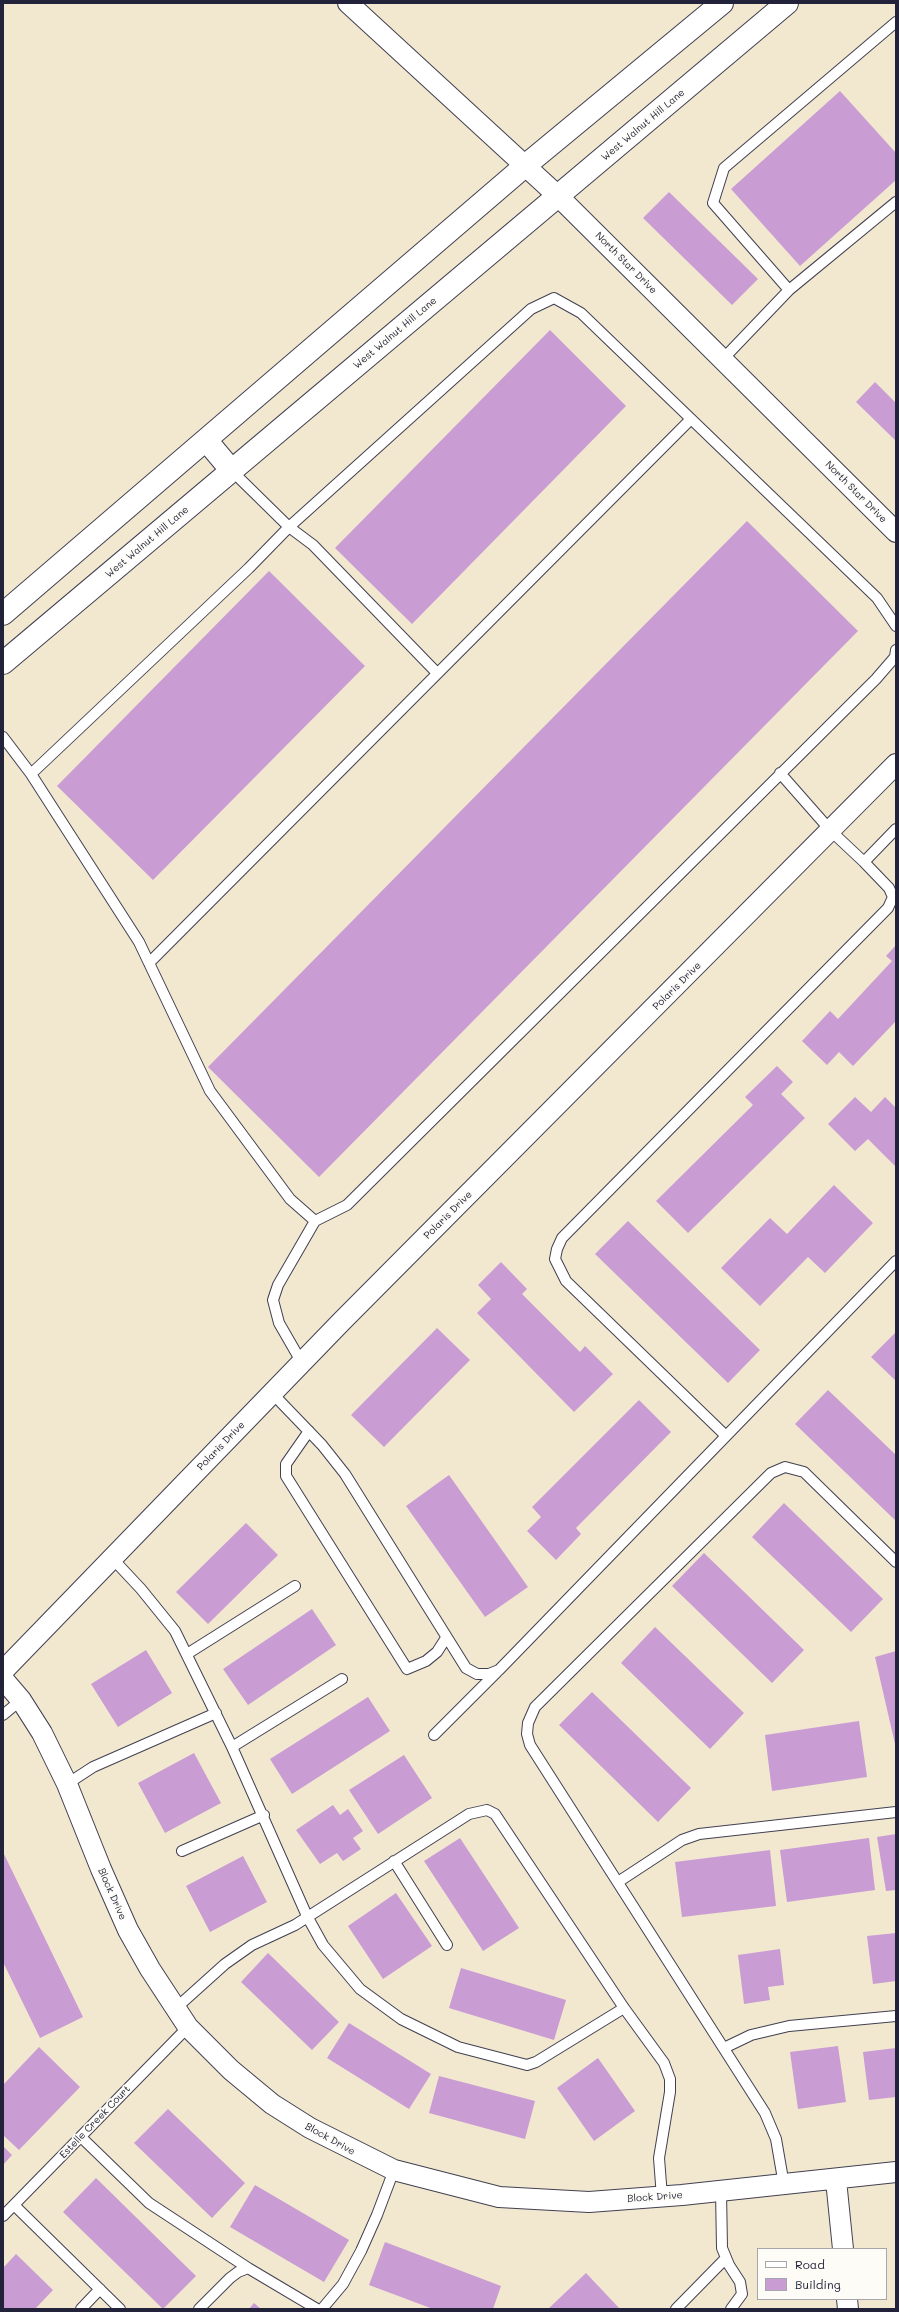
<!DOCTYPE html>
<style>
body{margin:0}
#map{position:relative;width:899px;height:2312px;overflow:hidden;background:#f2e8d0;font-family:Mali,sans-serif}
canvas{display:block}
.frame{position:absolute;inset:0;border:4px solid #22223b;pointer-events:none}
.legend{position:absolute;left:757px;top:2248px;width:130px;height:52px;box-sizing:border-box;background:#fdfcf7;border:1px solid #a5a5ac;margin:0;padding:5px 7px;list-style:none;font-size:12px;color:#22223b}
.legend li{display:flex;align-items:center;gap:8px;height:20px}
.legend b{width:20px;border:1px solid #a5a5ac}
</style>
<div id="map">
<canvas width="899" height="2312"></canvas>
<div class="frame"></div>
<ul class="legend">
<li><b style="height:5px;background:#fff"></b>Road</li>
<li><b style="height:11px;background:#c99cd3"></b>Building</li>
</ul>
</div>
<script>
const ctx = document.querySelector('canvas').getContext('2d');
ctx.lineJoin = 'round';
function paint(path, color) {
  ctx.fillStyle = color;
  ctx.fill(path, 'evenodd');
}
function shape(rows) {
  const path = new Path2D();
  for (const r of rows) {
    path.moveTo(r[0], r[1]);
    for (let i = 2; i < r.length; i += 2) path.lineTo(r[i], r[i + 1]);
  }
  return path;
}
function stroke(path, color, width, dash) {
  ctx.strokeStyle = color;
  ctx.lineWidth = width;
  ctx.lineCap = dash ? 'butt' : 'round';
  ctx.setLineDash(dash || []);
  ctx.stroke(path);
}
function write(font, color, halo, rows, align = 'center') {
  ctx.font = font + ' Mali,sans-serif';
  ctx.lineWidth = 3.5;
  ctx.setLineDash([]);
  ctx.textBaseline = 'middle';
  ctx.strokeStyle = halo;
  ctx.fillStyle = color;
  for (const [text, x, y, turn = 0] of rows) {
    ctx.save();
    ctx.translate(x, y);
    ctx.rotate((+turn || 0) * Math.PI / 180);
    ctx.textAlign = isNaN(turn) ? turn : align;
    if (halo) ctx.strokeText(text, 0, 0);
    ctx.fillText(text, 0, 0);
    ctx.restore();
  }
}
paint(shape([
 [840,91,896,153,896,180,800,266,731,189],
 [669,192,758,279,732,305,643,218],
 [550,330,626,406,412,624,335,548],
 [875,382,896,403,896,441,856,402],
 [747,521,858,631,319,1177,208,1067],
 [269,571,365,666,153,880,57,786],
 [896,945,896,1021,853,1066,839,1052,827,1065,802,1041,830,1011,838,1019,892,961,886,956],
 [777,1066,793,1082,781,1094,805,1118,688,1233,656,1201,753,1105,745,1097],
 [855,1097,871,1112,885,1097,896,1108,896,1167,868,1139,855,1151,828,1124],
 [834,1185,873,1223,825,1273,808,1257,760,1306,721,1268,770,1218,787,1234],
 [628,1221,760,1350,728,1383,595,1254],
 [501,1262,527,1289,522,1294,580,1352,585,1346,613,1374,574,1412,477,1313,491,1299,478,1285],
 [437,1328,470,1360,384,1447,351,1415],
 [896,1332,896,1381,871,1357],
 [828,1390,896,1455,896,1521,795,1424],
 [639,1400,671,1432,576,1528,581,1534,556,1560,527,1531,541,1517,532,1507],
 [449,1475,528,1587,485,1617,406,1506],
 [784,1503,883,1599,851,1632,752,1537],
 [246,1523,278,1555,208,1624,176,1592],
 [704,1553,804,1650,772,1683,672,1586],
 [312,1609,336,1645,248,1705,223,1669],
 [655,1627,744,1713,710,1749,621,1663],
 [146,1650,172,1693,118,1727,91,1684],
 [896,1651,896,1744,895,1744,875,1657],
 [592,1692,691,1788,658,1822,559,1725],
 [368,1697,390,1731,292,1794,270,1759],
 [859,1721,867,1777,772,1791,765,1735],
 [194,1753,221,1803,165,1833,138,1783],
 [404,1755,432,1798,378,1834,349,1790],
 [333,1805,340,1815,348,1809,363,1831,353,1838,361,1849,343,1861,337,1853,320,1864,296,1830],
 [896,1834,896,1890,886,1891,877,1837],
 [460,1838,519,1928,483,1951,424,1861],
 [869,1838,875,1890,787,1902,780,1850],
 [770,1850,776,1906,682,1917,675,1862],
 [3,1852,83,2017,40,2038,3,1962],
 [243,1856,267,1902,210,1932,186,1886],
 [396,1893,432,1946,383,1979,348,1926],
 [896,1933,896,1981,873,1984,867,1936],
 [780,1949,784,1985,768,1987,770,2000,744,2004,738,1955],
 [268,1953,339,2022,312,2050,241,1982],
 [461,1968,566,2000,554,2040,449,2008],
 [349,2023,431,2074,409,2109,327,2058],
 [838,2046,846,2102,798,2109,790,2052],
 [39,2047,80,2087,19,2150,3,2135,3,2085],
 [896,2048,896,2097,869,2100,863,2052],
 [598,2058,635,2111,594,2141,557,2088],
 [439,2076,535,2101,525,2139,429,2113],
 [168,2109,245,2183,212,2218,134,2143],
 [3,2146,12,2155,3,2165],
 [96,2178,196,2276,163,2309,63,2212],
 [255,2185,349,2240,324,2282,230,2227],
 [385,2242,501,2286,493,2309,433,2309,369,2285],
 [16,2254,53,2290,35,2309,3,2309,3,2268],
 [586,2273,620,2309,548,2309],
 [254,2303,261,2309,249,2309]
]), '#c99cd3');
const service = shape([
 [896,22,724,168,713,203,789,290,896,202],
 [723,359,789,290],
 [232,471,289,527,313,545,437,673],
 [3,737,31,774,139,942,210,1091,290,1199,315,1221,347,1205,876,679,895,657,896,650],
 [780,773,831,831,864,862,896,829],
 [31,774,249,568,289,527,531,309,554,298,581,313,877,598,896,626],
 [149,963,691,419],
 [302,1363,279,1323,273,1300,278,1285,315,1221],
 [272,1393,322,1445,345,1474,466,1668,477,1674,489,1674,499,1670,896,1261],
 [309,1431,286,1464,286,1476,407,1669,426,1661,437,1652,446,1638],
 [725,1435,566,1281,555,1259,557,1249,562,1238,888,908,893,897,889,888,864,862],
 [112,1558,141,1589,175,1631,232,1747,307,1916,323,1945,360,1989,401,2019,458,2047,527,2065,536,2062,624,2008],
 [187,1654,295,1586],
 [3,1715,21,1700],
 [434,1735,497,1672],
 [232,1747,342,1679],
 [67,1784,93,1767,216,1713],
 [182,1851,264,1815],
 [394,1861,447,1945],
 [618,1882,682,1840,699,1834,896,1812],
 [175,2009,225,1964,252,1945,295,1925,469,1814,487,1810,495,1814,624,2008,664,2063,670,2079,670,2092,659,2158,662,2197],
 [724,2048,751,2035,789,2026,896,2016],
 [81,2137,149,2203,248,2268],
 [784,2185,776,2139,765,2113,530,1745,527,1734,528,1723,535,1707,771,1473,785,1467,804,1472,896,1562],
 [721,2191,722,2248,729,2265,740,2282,742,2294,731,2309],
 [14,2205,120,2309],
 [3,2216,188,2027],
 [81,2309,100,2289],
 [199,2309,230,2278,238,2272,248,2268,317,2309],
 [322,2309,343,2284,361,2251,377,2215,394,2170],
 [676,2309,726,2258]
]);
const minor = shape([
 [348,3,558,196,896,532],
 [3,1671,342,1321,896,764],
 [3,1679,21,1700,42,1733,67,1784,101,1869,128,1930,150,1969,188,2027,231,2070,272,2104,310,2128,394,2170,499,2197,589,2202,682,2195,896,2172],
 [836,2180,843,2249],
 [847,2299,848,2309]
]);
const secondary = shape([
 [206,440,232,471],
 [3,614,526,165,722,3],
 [3,663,787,3]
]);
stroke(service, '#414051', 12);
stroke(minor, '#414051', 22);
stroke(secondary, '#414051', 24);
stroke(service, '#fff', 10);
stroke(minor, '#fff', 20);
stroke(secondary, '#fff', 22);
write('10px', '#22223b', '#fdfcf7', [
 ["West Walnut Hill Lane",643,125,-40],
 ["North Star Drive",626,263,45],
 ["West Walnut Hill Lane",395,333,-40],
 ["North Star Drive",856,492,45],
 ["West Walnut Hill Lane",147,542,-40],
 ["Polaris Drive",677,986,-45],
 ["Polaris Drive",448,1215,-45],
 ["Polaris Drive",221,1446,-46],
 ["Block Drive",112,1894,66],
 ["Estelle Creek Court",95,2122,-46],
 ["Block Drive",330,2139,29],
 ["Block Drive",655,2197,-4]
]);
</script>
